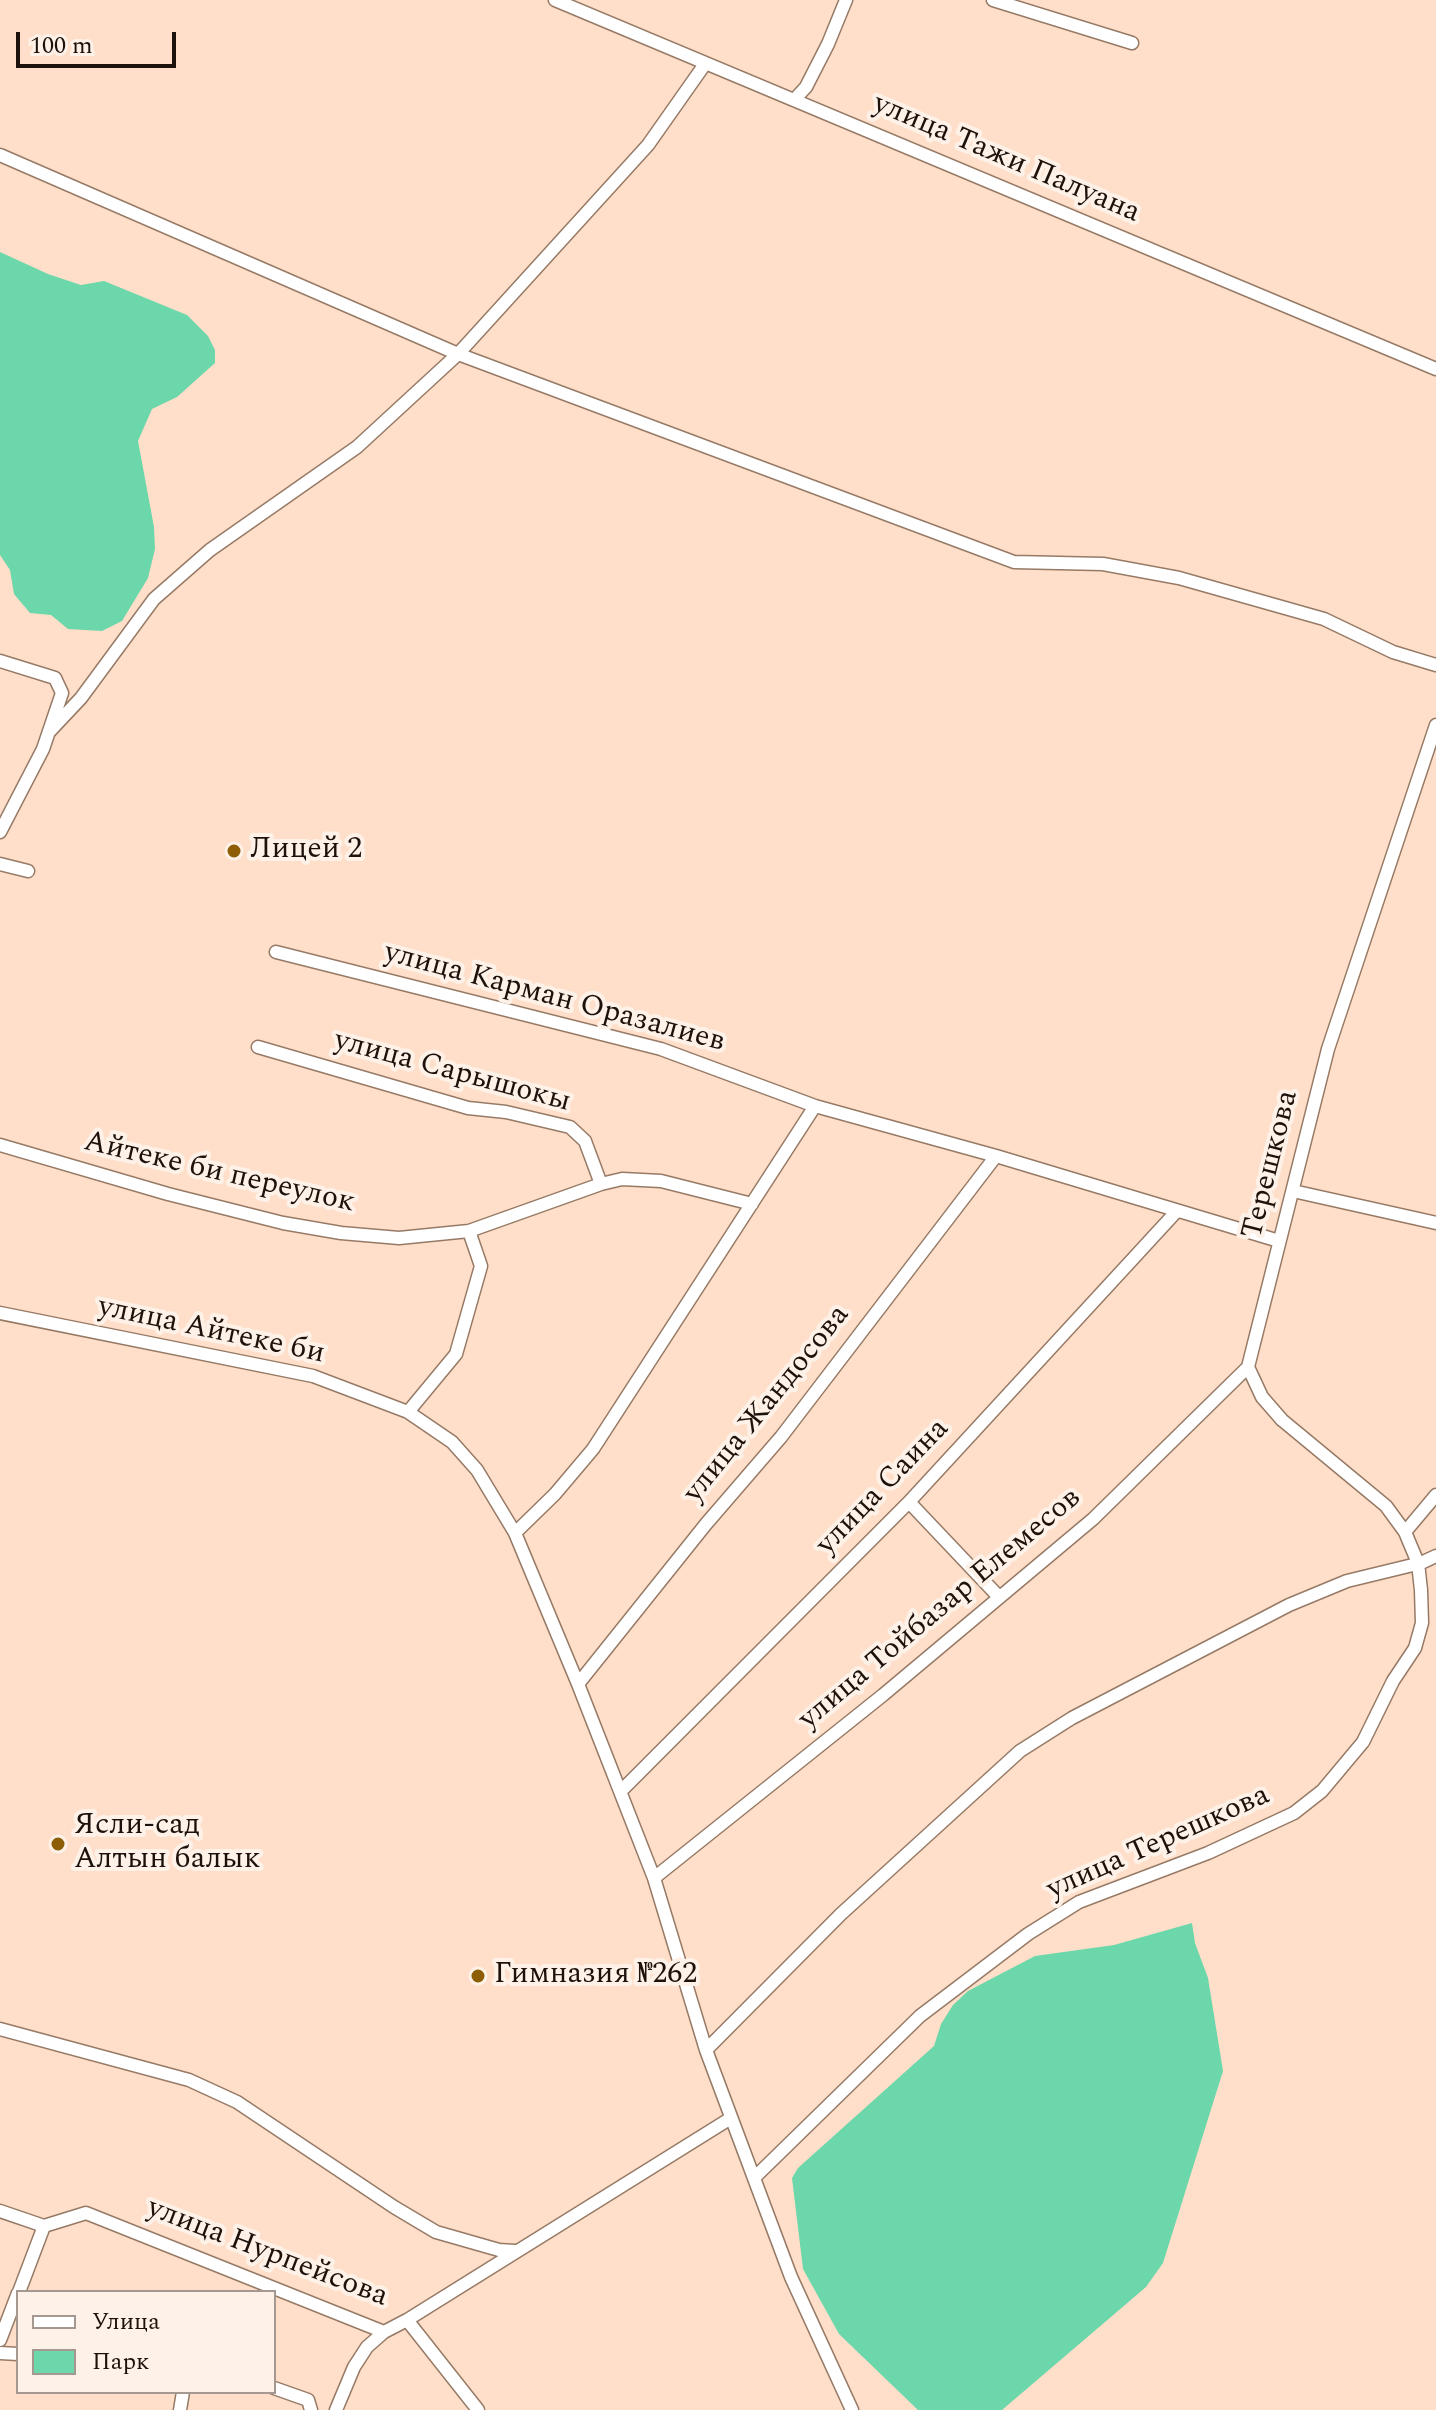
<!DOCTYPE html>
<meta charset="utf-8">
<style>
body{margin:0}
#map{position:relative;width:1436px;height:2410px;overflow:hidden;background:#ffdfc9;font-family:Spectral,serif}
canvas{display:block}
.legend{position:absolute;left:16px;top:2290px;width:260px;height:104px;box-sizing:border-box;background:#fef1e8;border:2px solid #a49890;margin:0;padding:10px 14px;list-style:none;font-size:24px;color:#1d120b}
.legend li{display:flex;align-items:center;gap:16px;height:40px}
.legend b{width:40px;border:2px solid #a49890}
.scale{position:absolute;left:16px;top:32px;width:160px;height:36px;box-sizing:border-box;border:4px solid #1d120b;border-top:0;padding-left:10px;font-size:24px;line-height:28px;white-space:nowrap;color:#1d120b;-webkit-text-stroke:6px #fef1e8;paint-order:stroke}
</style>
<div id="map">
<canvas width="1436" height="2410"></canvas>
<ul class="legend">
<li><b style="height:10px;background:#fff"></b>Улица</li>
<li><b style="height:22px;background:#6cd7ab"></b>Парк</li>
</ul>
<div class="scale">100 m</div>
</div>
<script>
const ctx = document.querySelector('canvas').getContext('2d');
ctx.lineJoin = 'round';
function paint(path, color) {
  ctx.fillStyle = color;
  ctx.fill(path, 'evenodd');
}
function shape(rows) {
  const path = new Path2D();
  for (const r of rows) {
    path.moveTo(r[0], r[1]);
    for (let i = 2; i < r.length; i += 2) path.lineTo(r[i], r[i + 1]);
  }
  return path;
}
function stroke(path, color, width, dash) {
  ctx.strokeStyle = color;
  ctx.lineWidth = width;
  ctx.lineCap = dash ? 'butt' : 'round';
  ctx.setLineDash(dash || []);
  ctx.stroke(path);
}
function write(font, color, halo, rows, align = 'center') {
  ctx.font = font + ' Spectral,serif';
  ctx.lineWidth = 8;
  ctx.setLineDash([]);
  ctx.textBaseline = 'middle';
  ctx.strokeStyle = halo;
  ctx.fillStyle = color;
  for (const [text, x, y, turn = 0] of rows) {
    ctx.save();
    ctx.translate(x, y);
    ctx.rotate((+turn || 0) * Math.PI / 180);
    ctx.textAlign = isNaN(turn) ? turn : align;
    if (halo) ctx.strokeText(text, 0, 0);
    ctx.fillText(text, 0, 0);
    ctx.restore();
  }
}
paint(shape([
 [0,252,48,274,81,285,104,281,187,315,208,336,215,350,215,363,177,397,152,409,138,441,154,527,155,549,148,578,122,621,102,631,68,629,51,615,30,613,14,594,10,570,0,555],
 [1192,1923,1195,1943,1208,1978,1223,2071,1163,2263,1146,2287,1002,2410,918,2410,839,2334,803,2269,792,2178,798,2168,934,2046,941,2024,953,2005,968,1991,1035,1956,1114,1945]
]), '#6cd7ab');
const minor = shape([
 [555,0,1436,369],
 [993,0,1132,43],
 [795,99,806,87,828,44,846,0],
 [0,155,458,354,1014,562,1103,564,1179,578,1324,619,1393,652,1436,665],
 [0,661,55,678,62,693,43,749,0,832],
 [49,732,81,698,154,599,210,550,357,447,458,354,648,145,705,64],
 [0,864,28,871],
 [276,952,661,1049,815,1106,996,1156,1279,1241],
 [258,1047,468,1108,506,1112,570,1127,585,1141,601,1184],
 [0,1145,168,1194,283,1223,341,1233,399,1238,469,1231,601,1184,622,1179,661,1181,752,1204],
 [1293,1191,1436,1223],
 [0,1313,313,1376,408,1412,452,1442,477,1470,515,1533,578,1684,654,1878,706,2050,791,2277,852,2410],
 [408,1412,456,1354,481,1266,469,1231],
 [909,1502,999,1597],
 [1405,1532,1436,1495],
 [515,1533,555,1494,593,1449,815,1106],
 [578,1684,706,1524,781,1437,996,1156],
 [621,1791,909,1502,1176,1212],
 [654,1878,883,1695,1093,1519,1248,1367],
 [0,2029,189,2080,237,2102,394,2207,436,2232,499,2250,515,2251],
 [706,2050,841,1914,1020,1751,1072,1718,1289,1605,1347,1581,1421,1563,1436,1556],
 [754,2178,920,2016,1028,1934,1079,1902,1208,1853,1294,1813,1322,1791,1363,1742,1393,1681,1415,1648,1422,1623,1421,1590,1418,1563,1405,1532,1386,1506,1282,1420,1262,1397,1248,1367,1328,1049,1436,725],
 [0,2211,44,2226,86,2213,384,2332,407,2320,478,2410],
 [19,2292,44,2226],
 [407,2320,731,2118],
 [0,2340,18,2293],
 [0,2353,18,2354],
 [274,2388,308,2400,311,2410],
 [180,2410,183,2392],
 [336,2410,354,2367,367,2347,384,2332]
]);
stroke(minor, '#967a66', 15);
stroke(minor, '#fff', 12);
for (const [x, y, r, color] of [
 [234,851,8,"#8d5e05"],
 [58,1844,8,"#8d5e05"],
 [478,1976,8,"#8d5e05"]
]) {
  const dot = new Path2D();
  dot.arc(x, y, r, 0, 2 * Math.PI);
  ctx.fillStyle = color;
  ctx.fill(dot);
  stroke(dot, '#fef1e8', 3);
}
write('30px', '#1d120b', '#fef1e8', [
 ["улица Тажи Палуана",1006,160,23],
 ["улица Карман Оразалиев",554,999,15],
 ["улица Сарышокы",452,1073,15],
 ["Терешкова",1272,1165,-76],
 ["Айтеке би переулок",219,1174,13],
 ["улица Айтеке би",211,1332,12],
 ["улица Жандосова",768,1405,-51],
 ["улица Саина",884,1488,-46],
 ["улица Тойбазар Елемесов",941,1610,-40],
 ["улица Терешкова",1159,1844,-24],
 ["улица Нурпейсова",267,2254,21]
]);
write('30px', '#1d120b', '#fef1e8', [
 ["Лицей 2",250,851],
 ["Ясли-сад",74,1827],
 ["Алтын балык",74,1861],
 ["Гимназия №262",494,1976]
], 'left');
</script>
